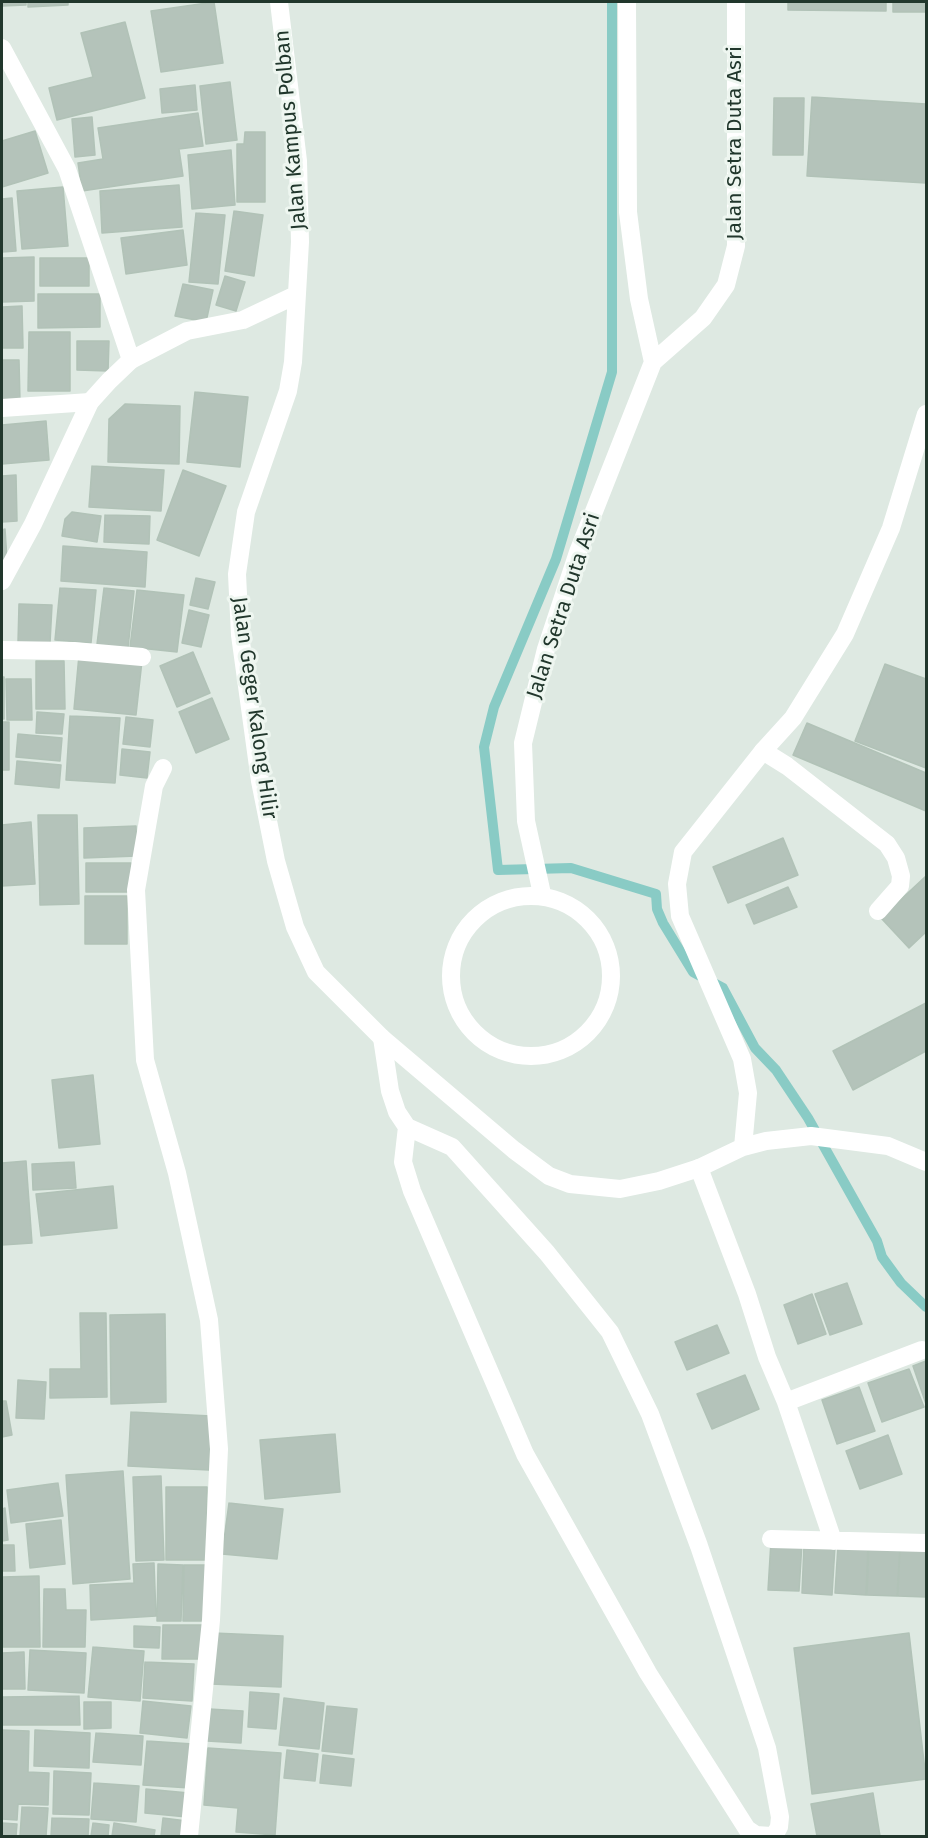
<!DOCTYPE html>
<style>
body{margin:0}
#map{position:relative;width:928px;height:1838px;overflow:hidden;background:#dee9e2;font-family:"Fira Sans",sans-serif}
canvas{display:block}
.frame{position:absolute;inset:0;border:3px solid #21372c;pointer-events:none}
</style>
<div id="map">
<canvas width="928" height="1838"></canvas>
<div class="frame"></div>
</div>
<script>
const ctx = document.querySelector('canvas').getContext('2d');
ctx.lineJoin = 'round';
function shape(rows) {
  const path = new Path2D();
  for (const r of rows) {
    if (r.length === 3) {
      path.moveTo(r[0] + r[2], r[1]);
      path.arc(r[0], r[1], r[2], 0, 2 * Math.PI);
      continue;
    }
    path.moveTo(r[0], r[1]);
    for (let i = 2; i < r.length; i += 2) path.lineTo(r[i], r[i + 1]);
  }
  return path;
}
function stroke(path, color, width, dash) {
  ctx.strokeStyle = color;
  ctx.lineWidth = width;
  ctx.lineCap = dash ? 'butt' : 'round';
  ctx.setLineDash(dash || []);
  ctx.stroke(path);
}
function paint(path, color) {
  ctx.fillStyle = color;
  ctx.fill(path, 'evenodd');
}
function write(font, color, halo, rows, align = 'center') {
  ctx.font = font + ' "Fira Sans",sans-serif';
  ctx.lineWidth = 6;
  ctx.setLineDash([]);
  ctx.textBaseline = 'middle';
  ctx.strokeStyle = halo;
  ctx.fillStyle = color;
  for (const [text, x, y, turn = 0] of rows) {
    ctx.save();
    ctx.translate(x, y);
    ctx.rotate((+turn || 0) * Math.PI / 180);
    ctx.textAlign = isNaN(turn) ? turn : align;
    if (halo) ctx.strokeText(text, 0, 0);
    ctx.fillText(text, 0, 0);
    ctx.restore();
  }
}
stroke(shape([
 [612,2,612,372,556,559,494,707,484,747,498,870,571,868,656,894,657,909,663,923,693,972,723,988,755,1048,776,1070,808,1118,877,1241,882,1257,901,1283,926,1307]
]), '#89cbc5', 10);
const building = shape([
 [2,2,26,2,26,5,2,6,2,2],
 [28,2,68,2,68,5,28,7,28,2],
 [214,2,223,63,161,72,151,11,214,2],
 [788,2,886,2,886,11,788,10,788,2],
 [893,2,926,2,926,12,893,12,893,2],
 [125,22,145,98,57,120,49,88,93,77,81,33,125,22],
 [230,82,237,140,206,144,200,86,230,82],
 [195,85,197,110,162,113,160,89,195,85],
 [812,97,926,104,926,183,807,176,812,97],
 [774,98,804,98,803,155,773,155,774,98],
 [198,113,203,146,179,149,183,176,82,191,78,163,103,159,98,128,198,113],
 [92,117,95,155,75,157,72,119,92,117],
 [35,131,48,173,2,187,2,141,35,131],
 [245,132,265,132,265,202,237,202,237,144,244,144,245,132],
 [231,150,235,205,192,209,188,155,231,150],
 [179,185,182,227,102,233,100,191,179,185],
 [63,187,68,246,22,249,17,191,63,187],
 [12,198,16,251,2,252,2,199,12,198],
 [234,211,263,215,254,276,225,271,234,211],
 [196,213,225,215,218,284,189,282,196,213],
 [183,230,187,265,126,274,121,238,183,230],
 [34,257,34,301,2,302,2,258,34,257],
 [40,258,89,258,89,286,40,286,40,258],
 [225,276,245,282,236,311,216,305,225,276],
 [183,284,213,290,206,322,175,316,183,284],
 [38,294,100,294,100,327,38,328,38,294],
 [22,306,23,348,2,348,2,307,22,306],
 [29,332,70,332,70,391,28,391,29,332],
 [77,341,109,341,108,371,77,370,77,341],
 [2,360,19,360,20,402,2,402,2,360],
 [195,392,248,397,240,467,187,462,195,392],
 [125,404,180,406,179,464,108,462,109,419,125,404],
 [46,421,49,460,2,464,2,425,46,421],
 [92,466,164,470,161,511,89,507,92,466],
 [183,470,226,486,199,556,157,540,183,470],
 [16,475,17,521,2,522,2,476,16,475],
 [72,512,101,516,97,542,62,536,65,519,72,512],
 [105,515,150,516,149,544,104,542,105,515],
 [5,529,7,560,2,561,2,530,5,529],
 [63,546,147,552,145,587,61,581,63,546],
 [196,578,215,582,208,609,190,605,196,578],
 [60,588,96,590,91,643,55,640,60,588],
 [104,588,134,591,128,648,97,644,104,588],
 [137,590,184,595,177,652,130,647,137,590],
 [19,604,52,605,50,643,18,642,19,604],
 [189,610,209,615,201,647,182,643,189,610],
 [193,652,210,693,177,707,160,666,193,652],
 [79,655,142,661,136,715,74,709,79,655],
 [36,661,64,661,65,709,36,709,36,661],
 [885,664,926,679,926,768,855,741,885,664],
 [2,677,4,677,4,719,2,719,2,677],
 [6,679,31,679,32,720,7,720,6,679],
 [212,698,229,739,196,753,179,712,212,698],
 [37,712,64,714,62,734,36,733,37,712],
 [70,716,120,718,115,783,66,780,70,716],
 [126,717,153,720,150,747,123,744,126,717],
 [2,722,9,722,9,770,2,770,2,722],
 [807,723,926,773,926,811,793,755,807,723],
 [18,734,62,738,60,761,16,757,18,734],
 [122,749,150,752,147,778,120,775,122,749],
 [17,761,61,765,59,788,15,784,17,761],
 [38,815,77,815,79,904,40,905,38,815],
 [31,822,35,884,2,886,2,825,31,822],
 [136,826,137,856,84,858,84,828,136,826],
 [783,838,798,875,728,903,713,867,783,838],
 [86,863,131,863,131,892,86,892,86,863],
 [926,876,926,932,909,948,881,918,926,876],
 [788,887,797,907,754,924,746,905,788,887],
 [85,896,127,896,127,944,85,944,85,896],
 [926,1003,926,1051,853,1090,833,1051,926,1003],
 [93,1075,100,1144,59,1148,52,1080,93,1075],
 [26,1161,32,1243,2,1245,2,1163,26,1161],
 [74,1162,76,1188,33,1190,32,1164,74,1162],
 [113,1186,117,1228,41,1236,36,1194,113,1186],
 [847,1283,862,1324,830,1335,815,1294,847,1283],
 [812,1294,826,1334,798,1344,784,1305,812,1294],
 [80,1313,106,1313,107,1397,50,1398,50,1369,81,1369,80,1313],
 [165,1314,166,1402,111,1404,110,1315,165,1314],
 [717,1325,729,1353,687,1370,675,1342,717,1325],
 [926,1361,926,1404,913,1366,926,1361],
 [909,1369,924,1407,882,1422,868,1383,909,1369],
 [745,1375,759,1409,712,1429,697,1394,745,1375],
 [18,1380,46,1382,44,1419,16,1418,18,1380],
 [859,1387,875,1431,837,1444,822,1400,859,1387],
 [2,1401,6,1401,12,1435,2,1437,2,1401],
 [131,1412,211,1416,209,1470,128,1466,131,1412],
 [335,1434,340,1492,265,1499,260,1440,335,1434],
 [888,1435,902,1474,860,1489,846,1451,888,1435],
 [123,1471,130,1579,73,1584,66,1475,123,1471],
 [161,1476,164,1560,136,1561,133,1477,161,1476],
 [58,1483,63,1516,11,1523,7,1490,58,1483],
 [166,1487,207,1487,206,1560,166,1560,166,1487],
 [229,1503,283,1509,277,1559,222,1554,229,1503],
 [5,1508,8,1540,2,1541,2,1509,5,1508],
 [61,1520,65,1564,30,1568,26,1524,61,1520],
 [771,1541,802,1543,799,1591,768,1590,771,1541],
 [2,1545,14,1545,15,1571,2,1571,2,1545],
 [804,1545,835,1546,832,1595,802,1593,804,1545],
 [838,1545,868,1546,866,1595,835,1593,838,1545],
 [869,1545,900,1547,897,1596,867,1595,869,1545],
 [900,1547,926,1548,926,1597,898,1596,900,1547],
 [154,1563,156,1616,91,1620,90,1585,134,1583,133,1564,154,1563],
 [158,1564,183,1565,181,1621,157,1621,158,1564],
 [184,1565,208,1565,207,1621,183,1621,184,1565],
 [39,1576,40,1647,3,1647,2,1577,39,1576],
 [44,1589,65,1589,66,1610,86,1610,85,1647,43,1647,44,1589],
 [163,1625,202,1625,202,1659,162,1659,163,1625],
 [134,1626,160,1627,159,1648,134,1647,134,1626],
 [213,1633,283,1636,281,1687,211,1684,213,1633],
 [909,1633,926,1779,812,1794,794,1648,909,1633],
 [93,1647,144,1651,140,1701,88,1697,93,1647],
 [30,1650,86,1653,84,1693,28,1690,30,1650],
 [24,1652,25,1689,2,1689,2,1653,24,1652],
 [145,1662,194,1664,192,1701,143,1698,145,1662],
 [250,1692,279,1694,276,1729,248,1727,250,1692],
 [79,1696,80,1725,2,1725,2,1697,79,1696],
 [284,1698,324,1703,319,1749,279,1745,284,1698],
 [143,1701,191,1706,187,1738,140,1733,143,1701],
 [84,1702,111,1702,111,1728,84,1729,84,1702],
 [327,1706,357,1709,352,1754,322,1751,327,1706],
 [209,1709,243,1711,241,1743,207,1741,209,1709],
 [2,1730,29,1731,28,1772,49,1773,48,1805,18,1804,17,1820,2,1819,2,1730],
 [35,1730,90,1733,89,1768,34,1766,35,1730],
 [96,1733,143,1736,141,1765,93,1762,96,1733],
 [147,1741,193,1744,190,1788,143,1785,147,1741],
 [208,1748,281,1753,275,1835,236,1832,238,1808,204,1805,208,1748],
 [287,1750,318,1754,315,1781,284,1778,287,1750],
 [323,1755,354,1759,351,1786,320,1783,323,1755],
 [54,1771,91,1773,89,1815,53,1814,54,1771],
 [94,1783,139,1786,136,1822,91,1819,94,1783],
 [146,1789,189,1793,187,1817,145,1813,146,1789],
 [873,1793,880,1836,817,1836,811,1804,873,1793],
 [22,1807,48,1808,46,1836,20,1836,22,1807],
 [52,1818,89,1819,88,1836,51,1836,52,1818],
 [163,1818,187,1821,185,1836,161,1836,163,1818],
 [2,1823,17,1824,16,1836,2,1836,2,1823],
 [93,1823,109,1825,108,1836,91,1836,93,1823],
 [114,1823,155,1830,154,1836,112,1836,114,1823]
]);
paint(building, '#b4c3ba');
stroke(building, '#b1c2b7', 1.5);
stroke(shape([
 [763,751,787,766,887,844,896,858,901,876,900,886,878,911],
 [382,1038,390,1091,397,1112,407,1127,452,1147,547,1253,610,1332,650,1414,699,1546,767,1748,780,1817,779,1827,774,1836],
 [407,1127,403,1162,412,1191,525,1454,648,1673,747,1829,756,1835,771,1836]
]), '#fff', 18);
stroke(shape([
 [627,2,628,212,639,299,653,362],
 [2,48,67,169,131,360],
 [2,408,90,402],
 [2,650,74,651,142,657],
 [163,768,154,786,136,890,145,1060,177,1173,209,1320,219,1449,211,1620,189,1836],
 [542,894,526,821,523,743,546,649,578,552,653,362,703,318,726,285,736,246,736,2],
 [531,976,80],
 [699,1168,747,1294,767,1357,786,1402,833,1541],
 [786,1402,922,1350],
 [771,1539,926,1543]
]), '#fff', 18);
stroke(shape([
 [279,2,298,161,300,242,293,362,288,391,246,512,237,574,240,635,260,781,276,861,295,927,316,972,382,1038,514,1150,549,1176,570,1184,620,1189,659,1181,699,1168,743,1147,766,1141,811,1136,888,1146,926,1162],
 [2,581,33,524,90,402,109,381,131,360,187,331,243,320,296,295],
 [743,1147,748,1093,742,1059,680,916,677,884,683,852,763,751,793,718,845,634,891,528,926,414]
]), '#fff', 18);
write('21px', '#21372c', '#eef6f0', [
 ["Jalan Kampus Polban",291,130,-95],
 ["Jalan Setra Duta Asri",735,143,-90],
 ["Jalan Setra Duta Asri",564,606,-72],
 ["Jalan Geger Kalong Hilir",254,708,82]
]);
</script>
